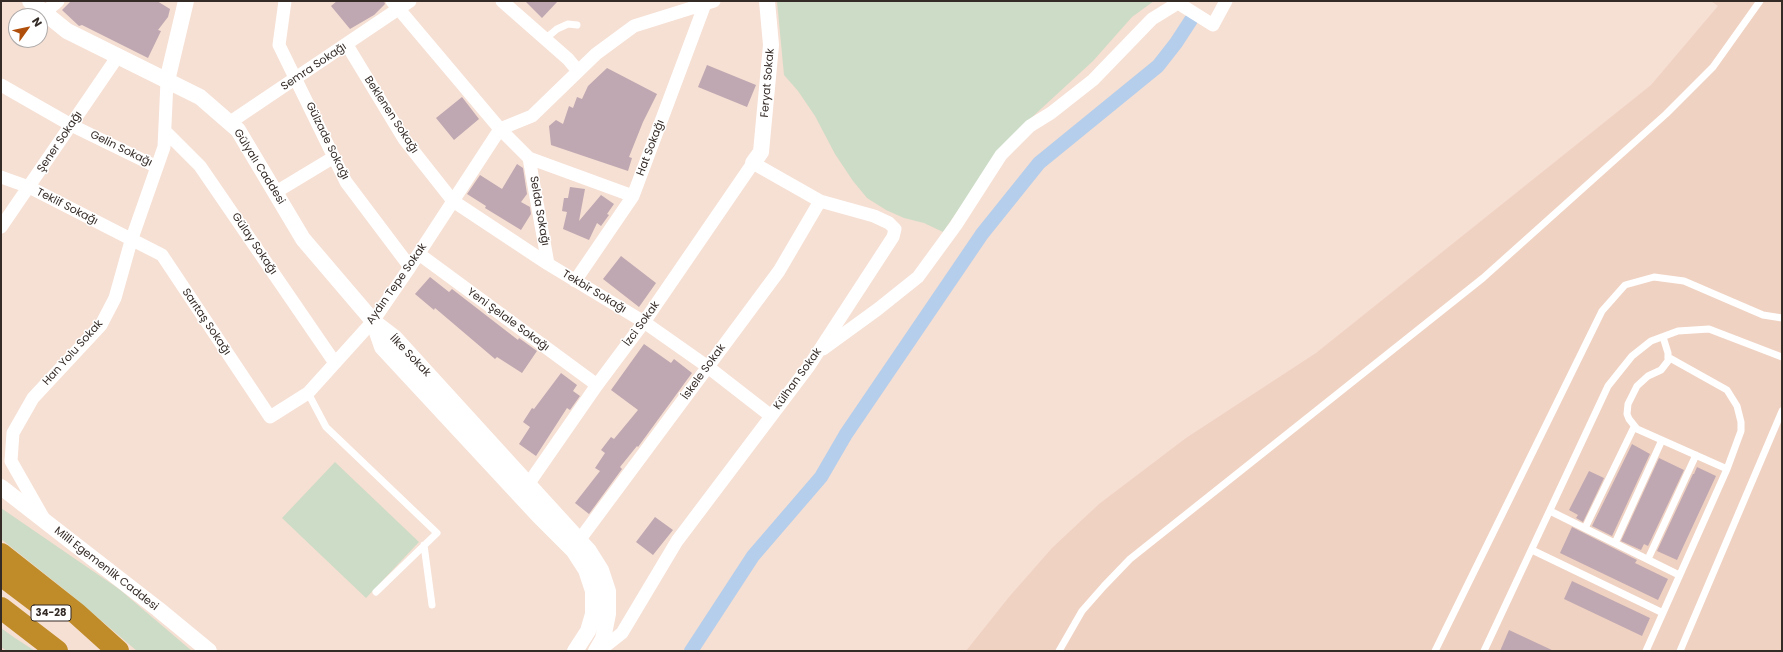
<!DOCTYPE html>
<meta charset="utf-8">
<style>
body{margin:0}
#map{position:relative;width:1783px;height:652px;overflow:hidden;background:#f6dfd3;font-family:Poppins,sans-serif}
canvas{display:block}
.frame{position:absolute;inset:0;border:2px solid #342b27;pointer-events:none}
.north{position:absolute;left:8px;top:8px;width:40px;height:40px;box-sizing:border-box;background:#fff;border:1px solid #aeaaa9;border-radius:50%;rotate:57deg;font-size:11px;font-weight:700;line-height:16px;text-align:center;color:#342b27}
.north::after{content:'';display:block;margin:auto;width:14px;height:18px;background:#b04f0b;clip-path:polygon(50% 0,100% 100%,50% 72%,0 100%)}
</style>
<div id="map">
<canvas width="1783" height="652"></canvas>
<div class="frame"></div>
<div class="north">N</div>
</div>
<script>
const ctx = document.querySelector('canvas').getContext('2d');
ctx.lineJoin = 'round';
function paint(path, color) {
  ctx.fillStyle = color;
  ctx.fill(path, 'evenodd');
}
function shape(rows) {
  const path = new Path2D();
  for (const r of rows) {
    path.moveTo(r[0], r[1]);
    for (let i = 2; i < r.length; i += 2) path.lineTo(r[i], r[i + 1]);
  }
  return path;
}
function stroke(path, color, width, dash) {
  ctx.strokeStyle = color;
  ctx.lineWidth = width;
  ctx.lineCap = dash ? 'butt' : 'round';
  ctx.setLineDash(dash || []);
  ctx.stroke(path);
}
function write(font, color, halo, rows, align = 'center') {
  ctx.font = font + ' Poppins,sans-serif';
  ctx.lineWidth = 3;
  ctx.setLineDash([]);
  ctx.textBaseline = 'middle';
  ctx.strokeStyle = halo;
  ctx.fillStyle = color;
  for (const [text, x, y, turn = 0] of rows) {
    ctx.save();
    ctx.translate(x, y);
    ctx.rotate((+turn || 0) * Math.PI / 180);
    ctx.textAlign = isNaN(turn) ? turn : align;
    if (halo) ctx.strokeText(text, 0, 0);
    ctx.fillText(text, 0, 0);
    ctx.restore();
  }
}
paint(shape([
 [1711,1,1782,1,1782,651,966,651,1009,597,1052,548,1099,504,1186,438,1316,353,1651,85,1718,6]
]), '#f0d2c2');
paint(shape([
 [777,1,1154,1,1132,17,1093,61,1030,119,988,167,943,232,924,223,904,218,886,210,867,198,853,181,835,154,815,116,798,91,784,75],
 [335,462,419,542,366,598,282,518],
 [1,508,119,589,192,651,137,651,70,594,1,539],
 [1,628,15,638,35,651,7,651,1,647]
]), '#cddcc6');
stroke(shape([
 [691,651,753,556,821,477,846,434,982,234,1039,163,1158,66,1176,43,1191,20]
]), '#b4ceeb', 14);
paint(shape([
 [71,1,157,1,170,9,168,17,158,30,161,31,148,58,82,25,79,26,62,10],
 [337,1,384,1,385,4,374,15,350,29,331,6],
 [525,1,558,1,542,18],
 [707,65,756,85,747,107,698,87],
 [607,68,657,94,643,122,629,157,632,158,628,171,551,145,549,126,556,120,563,124,569,106,573,108,577,97,582,99,588,86],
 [462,97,479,119,454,140,436,118],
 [517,164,523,168,527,194,521,202,530,207,531,214,521,230,485,208,486,206,467,194,480,175,502,189],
 [570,187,585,189,579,221,601,195,614,204,607,214,609,215,601,226,597,223,589,240,563,229,567,212,562,211,564,198,568,198],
 [621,256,656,283,639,307,603,279],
 [430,277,449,292,452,289,518,340,519,338,537,351,522,373,497,357,495,359,435,308,434,310,415,294],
 [644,344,671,363,674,359,692,373,638,447,637,446,620,467,622,469,589,514,575,503,600,471,595,468,605,453,601,450,611,437,614,439,638,410,611,390],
 [561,373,577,385,573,391,580,396,570,410,567,408,536,456,519,444,530,427,523,422,532,408,534,409],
 [1632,444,1650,454,1612,536,1592,526],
 [1659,458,1684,470,1648,546,1644,544,1641,550,1621,541],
 [1697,467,1716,476,1677,560,1657,551,1693,474,1694,474],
 [1589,471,1604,478,1583,522,1576,518,1578,515,1569,510],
 [655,517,673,530,653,555,636,542],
 [1572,527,1637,560,1635,563,1668,579,1658,600,1560,553],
 [1572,581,1650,618,1642,636,1564,599],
 [1509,630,1554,651,1500,651]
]), '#bfa8b1');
stroke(shape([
 [545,39,557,29,568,24,577,25],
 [1663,337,1668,353,1668,361,1661,370,1648,376,1637,386,1628,404,1627,414,1629,419,1637,429,1727,469],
 [308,393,326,427,437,533,376,592],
 [1550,511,1679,575],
 [1585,528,1634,427],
 [1615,543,1662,440],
 [424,545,432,605],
 [1532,550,1663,613],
 [1648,559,1696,455],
 [1059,651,1082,611,1104,586,1130,559,1483,278,1666,114,1713,67,1760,1],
 [1435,651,1602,311,1625,285,1654,277,1684,281,1763,315,1782,318],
 [1484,651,1608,386,1632,356,1651,341,1678,331,1709,329,1782,357],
 [1646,651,1727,469,1741,431,1741,422,1737,406,1727,390,1668,357],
 [1680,651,1782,411]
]), '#fff', 7);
stroke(shape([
 [285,1,279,45,346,182,410,267],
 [392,1,500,129,529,158,633,196],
 [502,1,568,59,578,71],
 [44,13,58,1],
 [347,45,404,139,453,201,548,264,644,322,708,367,771,416],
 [1,85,71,125,157,167],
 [229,123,410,1],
 [500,129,532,116,596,54,634,26,714,1],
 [165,131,200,166,335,363],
 [529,158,548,264],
 [1,177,29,187,162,255,270,417,308,393,373,321,410,267,500,129],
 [276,192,334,157],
 [1,227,118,56],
 [419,254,597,385],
 [575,281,633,196,705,4],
 [823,349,878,309,918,277,956,225,1001,155,1030,126,1051,113,1093,80,1152,19,1178,3,1213,25,1226,1],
 [529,483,597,385,644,322,753,163,820,201,874,216,889,223,895,229,893,237,809,366,677,541,622,633,599,651],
 [44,519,11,461,13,433,33,398,101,325,115,298,131,241,164,147,167,81],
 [580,539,779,271,820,201]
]), '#fff', 13);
stroke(shape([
 [30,1,67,31,200,97,238,130,303,239,373,321,394,337,589,551,601,570,608,591,608,614,603,639,596,651],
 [167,81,186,1],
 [753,163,761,152,771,45,767,1],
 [373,321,382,347,538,515,573,550,586,570,593,591,593,614,588,631,575,651],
 [1,487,158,609,209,651]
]), '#fff', 16);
stroke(shape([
 [1,554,77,614,118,651],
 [1,575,42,606],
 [1,608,57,651]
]), '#c08c29', 22);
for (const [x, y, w] of [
 [51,613,40]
]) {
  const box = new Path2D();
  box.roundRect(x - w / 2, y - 8, w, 16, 3);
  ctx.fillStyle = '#fff';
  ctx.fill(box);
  stroke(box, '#342b27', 1);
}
write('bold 10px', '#342b27', null, [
 ["34-28",51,613]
]);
write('11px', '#342b27', '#fff', [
 ["Semra Sokağı",314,67,-34],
 ["Feryat Sokak",768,83,-85],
 ["Beklenen Sokağı",391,115,57],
 ["Gülzade Sokağı",327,141,64],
 ["Şener Sokağı",60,142,-56],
 ["Hat Sokağı",651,148,-69],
 ["Gelin Sokağı",121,149,26],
 ["Gülyalı Caddesi",259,167,58],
 ["Teklif Sokağı",67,207,27],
 ["Selda Sokağı",539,211,80],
 ["Gülay Sokağı",254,244,56],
 ["Aydın Tepe Sokak",397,284,-55],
 ["Tekbir Sokağı",594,292,31],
 ["Yeni Şelale Sokağı",508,320,36],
 ["Sarıtaş Sokağı",206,322,56],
 ["İzci Sokak",642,324,-54],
 ["Han Yolu Sokak",73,353,-48],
 ["İlke Sokak",410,356,46],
 ["İskele Sokak",704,372,-54],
 ["Külhan Sokak",798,379,-54],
 ["Milli Egemenlik Caddesi",106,569,38]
]);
</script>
